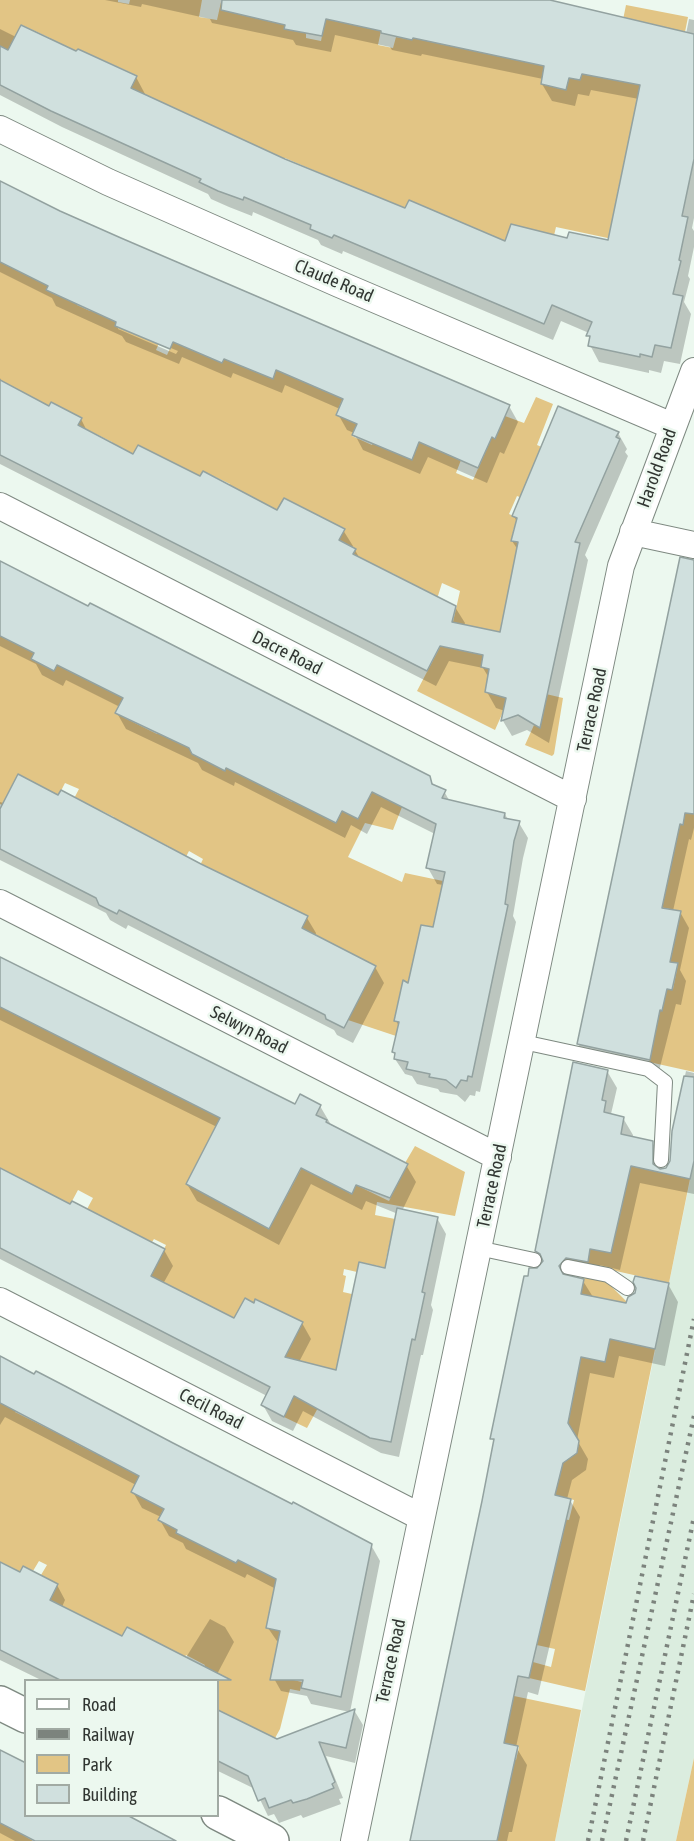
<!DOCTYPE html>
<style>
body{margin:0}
#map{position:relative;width:694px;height:1841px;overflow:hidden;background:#ecf8ef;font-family:"Asap Condensed",sans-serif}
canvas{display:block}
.legend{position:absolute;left:24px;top:1679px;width:195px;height:138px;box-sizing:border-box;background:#ecf8ef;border:2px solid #a1aaa3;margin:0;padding:8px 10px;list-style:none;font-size:18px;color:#313632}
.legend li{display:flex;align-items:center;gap:12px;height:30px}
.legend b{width:30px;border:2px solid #a1aaa3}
</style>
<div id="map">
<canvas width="694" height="1841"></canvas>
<ul class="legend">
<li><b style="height:8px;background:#fff"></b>Road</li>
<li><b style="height:8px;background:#7c837d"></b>Railway</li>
<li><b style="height:16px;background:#e2c585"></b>Park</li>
<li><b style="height:16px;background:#d0e0de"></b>Building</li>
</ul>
</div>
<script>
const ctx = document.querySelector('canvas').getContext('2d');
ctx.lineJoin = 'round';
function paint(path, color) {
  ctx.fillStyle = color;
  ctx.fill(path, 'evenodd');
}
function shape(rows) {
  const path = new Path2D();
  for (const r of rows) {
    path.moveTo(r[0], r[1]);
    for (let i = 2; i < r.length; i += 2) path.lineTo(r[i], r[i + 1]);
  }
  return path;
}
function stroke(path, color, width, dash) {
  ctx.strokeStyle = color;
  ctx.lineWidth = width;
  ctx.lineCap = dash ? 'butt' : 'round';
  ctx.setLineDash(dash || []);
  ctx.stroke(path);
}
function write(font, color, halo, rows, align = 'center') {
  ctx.font = font + ' "Asap Condensed",sans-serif';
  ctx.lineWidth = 5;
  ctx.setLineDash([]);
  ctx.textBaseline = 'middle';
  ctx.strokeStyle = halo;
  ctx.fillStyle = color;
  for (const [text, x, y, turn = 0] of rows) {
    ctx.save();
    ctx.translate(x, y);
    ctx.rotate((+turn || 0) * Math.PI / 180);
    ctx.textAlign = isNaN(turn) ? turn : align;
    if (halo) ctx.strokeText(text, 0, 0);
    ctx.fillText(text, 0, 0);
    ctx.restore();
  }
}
paint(shape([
 [694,1161,694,1758,676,1841,555,1841]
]), '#dbeddf');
paint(shape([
 [0,0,118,0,118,2,129,4,130,0,202,0,199,17,217,20,221,2,244,7,242,15,286,23,285,29,306,33,306,38,321,41,329,0,387,2,378,45,393,48,396,37,412,40,419,8,550,36,541,84,565,90,569,78,580,79,587,48,611,79,626,5,688,17,685,32,653,25,636,103,668,111,634,117,617,195,664,250,556,227,549,257,512,224,504,242,409,200,398,225,376,197,285,158,284,161,242,139,131,88,136,75,78,49,76,52,37,65,50,38,22,25,7,52,2,50,3,47,0,46],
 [0,258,52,278,46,290,62,297,94,265,77,305,90,311,93,306,122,309,115,326,129,332,133,325,178,301,156,350,167,355,173,342,222,363,224,359,273,378,286,347,343,398,336,414,357,424,352,436,372,445,374,440,419,442,461,460,456,473,473,480,492,437,495,439,505,416,524,423,536,397,553,404,537,445,569,459,551,510,517,496,509,514,543,529,541,535,514,528,511,541,538,547,523,623,502,619,500,632,483,655,481,667,492,670,487,681,485,692,506,698,503,712,495,730,417,691,453,622,460,591,442,583,437,599,400,614,412,584,392,573,389,576,339,582,356,549,339,540,344,528,332,523,321,544,277,510,214,517,230,484,203,471,186,503,165,459,138,445,124,472,112,442,86,429,75,449,67,445,81,418,51,402,36,430,0,390],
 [0,636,37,647,31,659,54,671,70,639,123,698,115,713,157,734,158,733,188,745,191,752,224,771,233,755,278,778,271,791,292,802,299,789,320,815,335,823,342,811,372,792,402,807,393,830,365,823,348,857,402,882,405,873,443,881,433,927,421,925,417,945,454,953,399,1012,396,1012,394,1020,406,1023,434,1044,396,1036,348,1020,291,950,308,916,270,897,263,911,195,876,203,859,189,851,170,888,154,880,170,847,141,832,136,841,108,829,114,817,100,810,80,848,69,808,79,789,65,783,42,828,41,786,18,775,2,805,0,804],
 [546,694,563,698,554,754,552,756,525,745,534,725,540,728],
 [685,813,694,814,694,1072,649,1062,660,1010,662,1010,667,989,673,989,678,964,670,962,681,911,648,905,664,897,672,861,677,838,665,821,682,825],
 [0,997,138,1036,122,1069,220,1118,186,1184,269,1229,323,1128,339,1187,351,1194,356,1185,389,1201,407,1164,405,1163,415,1146,465,1172,455,1216,377,1202,375,1215,395,1219,386,1260,388,1268,359,1262,357,1272,344,1269,343,1275,346,1276,343,1292,382,1301,337,1370,328,1368,325,1395,307,1428,284,1417,273,1381,303,1322,298,1320,295,1326,276,1309,256,1299,253,1303,245,1299,231,1326,223,1313,171,1286,149,1279,166,1245,154,1239,152,1242,87,1209,93,1198,78,1190,56,1231,0,1168],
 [631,1165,690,1179,669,1283,563,1259],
 [585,1275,607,1282,627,1302,619,1341,655,1349,585,1691,529,1678,533,1662,551,1667,555,1649,532,1644,553,1550,559,1551,561,1542,542,1538,519,1510,569,1520,574,1500,555,1495,559,1479,526,1472,577,1453,579,1441,574,1433,557,1429,578,1373,581,1357,595,1326,601,1298,581,1294],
 [31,1380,15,1412,67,1438,92,1409,75,1443,172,1492,158,1520,177,1530,176,1533,236,1563,255,1526,293,1526,273,1597,266,1628,285,1632,271,1675,302,1682,300,1691,290,1689,280,1729,269,1749,270,1736,218,1710,218,1680,207,1680,199,1676,205,1665,186,1655,184,1659,122,1636,57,1639,41,1575,47,1565,39,1561,33,1571,23,1566,6,1598,0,1578,6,1565,0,1562,0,1403],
 [514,1696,581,1710,555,1841,479,1841,490,1754,516,1760,519,1747,503,1743],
 [694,1758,694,1841,676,1841],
 [0,1823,18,1832,33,1841,0,1841]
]), '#e2c585');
paint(shape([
 [105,0,542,0,686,34,689,19,694,20,694,218,692,228,694,231,694,247,688,276,690,279,684,302,691,314,680,364,664,361,661,373,649,370,649,373,599,362,590,345,589,333,561,321,553,340,343,251,342,254,321,245,318,240,253,212,252,216,229,207,211,199,208,194,62,127,0,95,0,29,16,37,77,53,136,77,145,94,144,96,284,160,406,210,505,243,569,240,609,242,639,99,591,90,589,96,578,94,575,106,552,101,542,84,543,79,422,54,421,56,392,50,390,47,335,35,331,52,296,45,293,40,212,23,210,19,142,4,141,7],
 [0,183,59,212,509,406,518,422,504,454,500,452,487,483,428,457,420,474,363,450,354,433,347,430,338,414,340,409,285,385,282,393,233,373,231,378,182,357,179,364,126,342,122,336,56,306,52,298,0,272],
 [118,326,178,351,176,354,118,329],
 [0,378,2,382,49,408,81,419,87,431,134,456,201,478,278,512,343,530,353,546,351,548,355,550,360,559,455,607,465,623,464,626,501,634,518,550,512,541,517,522,514,516,618,433,627,449,625,452,628,456,585,555,588,560,549,743,527,730,512,736,503,721,505,711,496,708,487,692,489,678,483,668,449,661,436,686,0,464],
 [0,563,429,777,434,786,444,791,450,802,505,814,508,820,519,823,528,838,523,858,513,916,516,922,480,1092,476,1091,475,1096,470,1095,465,1102,457,1095,440,1092,438,1089,417,1084,412,1076,405,1074,395,1059,394,1052,399,1027,396,1020,434,929,443,885,437,884,428,868,435,834,381,807,367,834,351,825,345,838,235,782,234,786,202,770,198,763,126,729,117,713,120,707,66,680,63,686,42,675,36,664,0,646],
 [694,575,694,828,691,840,689,839,673,911,680,912,689,928,680,970,686,981,681,1005,676,1004,658,1075,588,1060,578,1044],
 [0,802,200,865,307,918,316,933,315,937,375,967,384,983,353,1043,337,1035,334,1030,128,925,126,929,110,920,106,913,0,860],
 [0,958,296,1106,320,1106,330,1123,329,1126,406,1165,416,1182,402,1211,437,1218,446,1234,431,1305,433,1310,423,1355,421,1355,399,1457,381,1453,303,1411,293,1431,272,1421,263,1405,267,1396,0,1259,0,1170,164,1250,173,1266,163,1284,235,1320,302,1323,311,1339,299,1362,337,1371,386,1269,398,1214,366,1201,362,1210,311,1184,279,1245,197,1201,187,1184,217,1127,0,1020],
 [607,1071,617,1088,611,1114,623,1118,633,1135,633,1138,652,1142,662,1159,662,1170,666,1169,671,1162,673,1131,686,1071,694,1073,694,1194,640,1183,620,1270,600,1265,597,1278,576,1275,573,1278,583,1281,593,1297,627,1304,668,1284,678,1302,665,1366,619,1356,614,1378,590,1373,577,1440,588,1459,586,1470,572,1480,567,1499,570,1500,580,1517,538,1695,528,1692,516,1747,527,1765,512,1832,509,1832,507,1841,412,1841,495,1444,492,1439,529,1278,543,1263,536,1251],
 [0,1357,371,1545,380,1561,350,1712,311,1704,307,1696,281,1691,272,1675,279,1644,268,1628,276,1589,247,1574,245,1578,186,1549,183,1543,169,1536,160,1520,161,1517,142,1508,133,1492,136,1485,5,1417,0,1425],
 [0,1563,21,1573,57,1585,65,1600,62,1607,123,1638,185,1659,210,1619,225,1627,234,1642,214,1680,41,1680,0,1660],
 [354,1710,363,1725,355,1763,326,1756,343,1798,339,1799,341,1804,303,1818,301,1815,279,1823,274,1814,268,1816,255,1789,218,1771,218,1711,276,1741],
 [0,1752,26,1816,173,1841,15,1841,0,1833]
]), '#0003');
const building = shape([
 [222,0,550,0,694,34,694,159,682,216,688,217,679,260,681,261,673,294,683,296,671,348,655,345,652,357,640,354,640,357,588,346,590,336,586,336,592,322,552,305,544,324,334,235,332,238,310,229,311,225,244,197,243,200,218,191,199,182,201,179,51,111,0,85,0,46,8,50,21,25,76,51,78,49,137,76,131,88,285,159,405,208,409,200,505,241,511,224,567,238,569,232,608,240,640,85,582,74,580,80,569,78,566,90,541,84,544,66,413,38,412,40,381,33,381,31,326,19,322,36,284,29,285,25,221,10,222,0],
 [0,181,60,211,121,238,510,405,495,439,492,437,478,468,419,442,412,460,352,435,357,424,336,415,343,399,276,370,273,379,224,359,222,363,173,342,170,349,115,326,116,322,46,290,48,286,0,262,0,181],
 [0,380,49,406,51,402,82,418,78,425,133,454,138,445,200,476,203,471,277,510,284,498,345,529,339,540,356,549,353,554,456,606,452,622,500,632,518,542,511,541,517,518,512,516,558,406,619,432,616,437,620,439,575,542,580,543,540,728,518,715,501,721,506,698,485,692,489,669,481,667,483,655,440,646,427,671,0,455,0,380],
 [680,557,694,560,694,814,685,813,683,825,680,824,662,908,681,911,670,962,678,963,672,990,667,989,662,1011,660,1010,650,1060,577,1044,680,557],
 [0,561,88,606,90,603,430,776,432,784,446,790,442,798,505,813,504,818,520,821,514,841,505,904,508,905,472,1077,468,1076,467,1081,461,1080,456,1088,446,1080,429,1077,430,1074,406,1069,408,1062,394,1059,395,1053,392,1052,399,1022,394,1021,403,980,408,983,421,925,433,927,445,872,426,868,436,824,372,792,358,819,342,811,336,823,226,768,225,771,192,754,189,748,115,713,123,698,57,665,54,671,31,659,34,653,0,636,0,561],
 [18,774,58,795,61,790,201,864,308,916,302,928,376,966,344,1028,326,1019,325,1015,119,910,117,914,99,905,96,898,0,849,0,809,18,774],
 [0,957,295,1104,300,1094,321,1105,316,1115,327,1120,326,1122,408,1164,390,1198,356,1185,352,1194,301,1168,269,1229,186,1184,220,1118,0,1007,0,957],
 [573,1062,608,1070,602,1100,606,1101,604,1112,624,1117,621,1134,653,1141,653,1164,660,1169,666,1168,670,1161,672,1131,684,1076,694,1077,694,1161,690,1179,631,1166,611,1253,590,1249,588,1262,566,1258,559,1266,563,1274,584,1279,581,1294,626,1303,628,1297,635,1293,636,1288,633,1282,635,1276,669,1283,655,1349,610,1339,605,1362,581,1357,568,1423,579,1441,577,1453,563,1463,555,1495,571,1499,529,1678,518,1676,504,1743,518,1746,497,1841,410,1841,482,1501,494,1439,490,1439,524,1276,528,1276,529,1268,537,1268,543,1261,540,1254,535,1251,573,1062],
 [0,1168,70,1204,72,1201,165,1249,151,1276,234,1318,245,1298,254,1303,255,1299,303,1322,285,1357,336,1370,359,1262,385,1268,397,1208,438,1217,422,1292,425,1293,415,1340,412,1339,391,1442,370,1438,294,1396,284,1417,261,1405,270,1387,0,1248,0,1168],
 [0,1356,34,1374,36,1371,63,1385,173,1443,292,1504,293,1502,372,1544,341,1697,301,1688,303,1680,270,1680,280,1631,266,1628,276,1579,238,1560,236,1563,176,1533,177,1530,158,1520,164,1509,131,1492,139,1476,0,1403,0,1356],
 [0,1562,20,1572,23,1566,58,1584,50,1600,122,1636,127,1627,231,1680,60,1680,0,1650,0,1562],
 [355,1709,346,1748,319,1742,335,1782,332,1784,334,1788,307,1799,293,1803,291,1800,269,1808,265,1798,258,1801,248,1776,218,1761,218,1710,277,1739,355,1709],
 [0,1750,26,1763,26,1815,127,1815,176,1841,35,1841,0,1823,0,1750]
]);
paint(building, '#d0e0de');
stroke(building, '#93a2a0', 1.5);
const lane = shape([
 [523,1042,648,1069,665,1082,661,1160],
 [478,1248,534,1260],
 [568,1267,608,1275,627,1288]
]);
const street = shape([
 [0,129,108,182,339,284,672,426],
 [0,506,573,799],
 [633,532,694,545],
 [0,903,498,1157],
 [0,1301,421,1517],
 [354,1841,621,566,694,371]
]);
const primary = shape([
 [0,1703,26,1716],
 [218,1813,272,1841]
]);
stroke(lane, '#7e8981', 16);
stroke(street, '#7e8981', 28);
stroke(primary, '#7e8981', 36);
stroke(lane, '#fff', 14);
stroke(street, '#fff', 26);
stroke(primary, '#fff', 33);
stroke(shape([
 [588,1841,694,1319],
 [602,1841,694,1416],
 [626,1841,694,1517],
 [643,1841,694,1594]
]), '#7c837d', 4.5, [3, 6]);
write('18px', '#313632', '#ecf8ef', [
 ["Claude Road",334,281,23],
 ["Harold Road",657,468,-70],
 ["Dacre Road",287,653,27],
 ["Terrace Road",592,710,-78],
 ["Selwyn Road",249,1030,27],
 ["Terrace Road",492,1186,-78],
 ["Cecil Road",211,1409,27],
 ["Terrace Road",391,1661,-78]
]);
</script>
